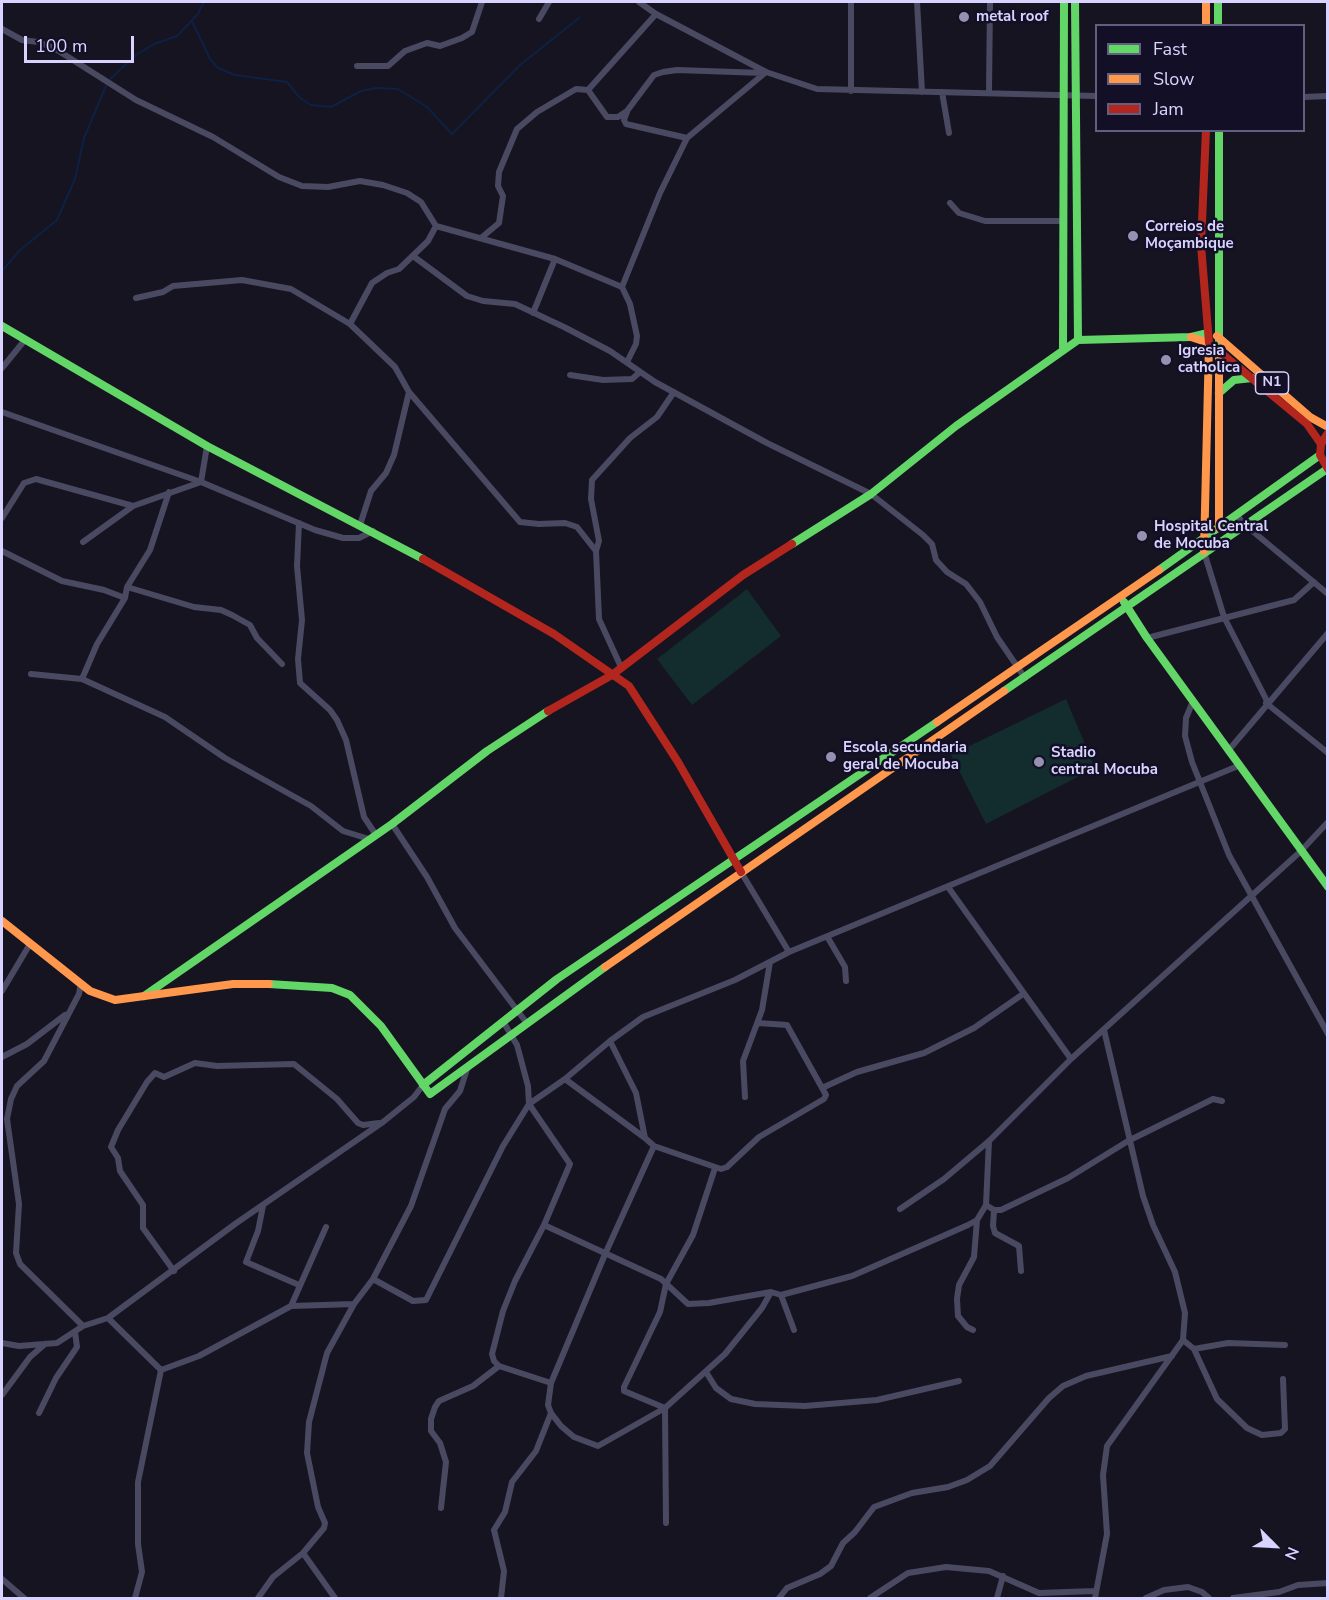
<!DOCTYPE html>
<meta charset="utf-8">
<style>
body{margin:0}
#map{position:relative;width:1329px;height:1600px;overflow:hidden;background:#161421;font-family:"Nunito Sans",sans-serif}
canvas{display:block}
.frame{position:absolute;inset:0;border:3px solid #d9d4ff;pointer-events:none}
.legend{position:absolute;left:1095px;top:24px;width:210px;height:108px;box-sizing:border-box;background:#130f26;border:2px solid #625e7d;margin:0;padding:8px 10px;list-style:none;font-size:18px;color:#d9d4ff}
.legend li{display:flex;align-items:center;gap:12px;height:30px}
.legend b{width:30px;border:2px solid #625e7d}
.north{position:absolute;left:1245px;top:1516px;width:60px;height:60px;-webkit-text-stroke:4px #130f26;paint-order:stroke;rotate:114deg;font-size:16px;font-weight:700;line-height:24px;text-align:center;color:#d9d4ff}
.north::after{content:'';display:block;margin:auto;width:21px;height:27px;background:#d9d4ff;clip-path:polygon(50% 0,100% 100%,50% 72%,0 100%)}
.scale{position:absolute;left:24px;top:36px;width:110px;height:27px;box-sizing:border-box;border:3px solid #d9d4ff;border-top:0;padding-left:8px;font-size:18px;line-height:21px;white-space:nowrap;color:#d9d4ff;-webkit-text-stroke:4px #130f26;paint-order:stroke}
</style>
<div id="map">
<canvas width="1329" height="1600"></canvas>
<div class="frame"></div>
<ul class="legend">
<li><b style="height:8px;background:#63d668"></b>Fast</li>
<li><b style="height:8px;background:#ff974d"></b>Slow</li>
<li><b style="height:8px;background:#b3261e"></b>Jam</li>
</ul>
<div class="north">N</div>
<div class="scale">100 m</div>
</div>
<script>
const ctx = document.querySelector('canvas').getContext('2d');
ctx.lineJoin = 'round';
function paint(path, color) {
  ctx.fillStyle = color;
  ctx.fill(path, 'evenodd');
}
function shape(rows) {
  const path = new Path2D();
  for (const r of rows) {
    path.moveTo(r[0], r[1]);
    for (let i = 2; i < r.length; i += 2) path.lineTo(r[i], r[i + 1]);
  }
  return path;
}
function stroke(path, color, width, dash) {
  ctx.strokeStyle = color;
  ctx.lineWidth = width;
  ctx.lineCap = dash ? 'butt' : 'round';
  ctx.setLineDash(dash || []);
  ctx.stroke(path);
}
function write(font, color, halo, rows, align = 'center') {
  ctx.font = font + ' "Nunito Sans",sans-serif';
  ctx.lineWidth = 5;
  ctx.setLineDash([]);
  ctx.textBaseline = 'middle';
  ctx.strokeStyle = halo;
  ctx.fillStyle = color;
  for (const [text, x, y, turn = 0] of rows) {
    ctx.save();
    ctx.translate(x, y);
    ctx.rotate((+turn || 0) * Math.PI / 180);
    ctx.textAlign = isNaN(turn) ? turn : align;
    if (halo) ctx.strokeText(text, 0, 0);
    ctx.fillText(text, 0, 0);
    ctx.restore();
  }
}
paint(shape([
 [747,589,781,636,692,705,657,659],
 [1066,699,1095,768,986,824,951,755]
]), '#132c2d');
stroke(shape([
 [192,21,210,59,218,68,235,75,287,82,300,98,311,105,331,107,361,91,376,88,398,89,427,107,452,134,520,65,579,18],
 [2,271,20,250,57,220,75,179,84,138,108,81,136,55,154,44,177,36,198,14,204,2]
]), '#0d2144', 2);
stroke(shape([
 [639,2,656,14,766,72,817,89,1096,96],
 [851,2,851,91],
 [917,2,922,92],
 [539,19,549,2],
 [2,29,22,40,38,42,54,48,136,100,213,137,279,177,302,186,328,187,360,181,383,185,407,193,421,202,436,226,555,259,533,313],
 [357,66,388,66,405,51,427,43,440,46,462,38,472,32,482,2],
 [588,90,607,117,618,117,627,111,654,75,663,72,677,70,763,73],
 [588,90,656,14],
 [942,92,949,133],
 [989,92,990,2],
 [1304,97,1328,96],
 [627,112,624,120,626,124,687,138],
 [950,203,959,213,985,221,1062,221],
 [481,238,499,223,503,196,498,186,499,172,517,129,537,112,576,89,588,90],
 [413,256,467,296,483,301,515,304,564,327,610,351,655,382,767,443,871,494,923,535,932,544,936,560,947,572,966,584,980,602,997,637,1025,678],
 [555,259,622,287],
 [136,298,163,292,173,286,242,280,291,289,350,324,372,283,387,273,399,269,428,241,436,226],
 [350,324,395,367,409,392,394,455,386,473,371,491,360,525],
 [627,362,636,344,637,336,630,304,622,287,660,193,687,138,766,72],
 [2,368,24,341],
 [570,375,603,380,632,379,640,372],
 [409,392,520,522,539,524,565,523,577,527,596,551],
 [2,412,201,482,315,530,343,538,359,538,373,531],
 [1236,514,1244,524,1328,594],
 [2,518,24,483,36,479,133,506],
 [299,523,297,566,302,620,298,659,300,683,330,710,337,720,346,740,364,817,376,835],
 [83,542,133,506,201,482,207,446],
 [2,551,62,581,104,590,125,598,127,587,150,550,169,492],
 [1204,552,1224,617,1267,701],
 [127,587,194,607,221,610,232,615,250,625,257,638,282,664],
 [1147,638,1294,600,1314,582],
 [621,667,599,619,596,551,599,541,591,499,592,480,630,438,657,417,674,392],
 [31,674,82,679,165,717,225,758,311,806,343,831,369,839],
 [82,679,97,644,125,598],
 [1193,701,1186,718,1185,736,1192,762,1229,855,1328,1034],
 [1266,703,1328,753],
 [1228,751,1328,633],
 [392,824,427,877,455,928,526,1022],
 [741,872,789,952],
 [948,887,1071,1059],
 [828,938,845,967,846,981],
 [81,983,79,994,44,1061,17,1086,11,1099,7,1119,19,1204,16,1253,20,1264,83,1326],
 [2,991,30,944],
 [610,1041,565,1079,529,1104,570,1164,544,1225,661,1279,688,1304,709,1303,771,1292],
 [2,1057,27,1044,65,1015],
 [565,1079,645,1138],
 [822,1088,857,1072,924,1053,974,1028,1023,994],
 [745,1097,743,1061,762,1010,770,962],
 [989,1141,986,1205,994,1210,1001,1210,1068,1178,1128,1141,1213,1099,1222,1101],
 [654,1146,721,1169,727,1167,759,1137,824,1099,826,1095,787,1025,758,1023],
 [715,1168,693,1235,666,1284,660,1312,624,1387,624,1391,665,1408,725,1354,762,1308,771,1292,781,1295,794,1330],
 [263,1206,258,1231,246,1262,299,1285],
 [900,1209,944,1179,989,1141,1071,1059,1301,851,1328,822],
 [994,1210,993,1226,995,1233,1019,1246,1021,1271],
 [544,1225,515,1281,503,1311,492,1354,494,1361,499,1366,551,1383],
 [174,1271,143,1228,143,1205,120,1171,118,1158,111,1147,118,1130,147,1082,155,1073,164,1077,195,1063,217,1066,294,1064,337,1099,358,1123,363,1125,379,1123],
 [373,1279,413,1301,426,1300,503,1146,529,1104,528,1086,517,1045,504,1023],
 [781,1295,852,1276,968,1225,977,1220,986,1205],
 [354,1304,373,1279,411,1206,445,1109,460,1091,468,1066],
 [291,1306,326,1227],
 [108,1318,161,1370,138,1482,138,1544,142,1572,135,1598],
 [973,1330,967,1327,958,1316,957,1299,959,1285,974,1257,977,1220],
 [1183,1340,1194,1349,1228,1343,1285,1345],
 [2,1343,19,1346,57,1343,83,1326,108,1318,235,1224,383,1122,414,1097,423,1085],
 [1194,1349,1217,1399,1247,1428,1262,1435,1281,1433,1285,1429,1283,1379],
 [161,1370,199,1356,291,1306,354,1304,327,1353,309,1422,307,1453,318,1507,325,1523,324,1528,303,1553,273,1577,258,1598],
 [706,1372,716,1388,731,1399,755,1404,805,1406,877,1400,959,1381],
 [2,1395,30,1357,45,1344],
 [39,1413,56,1378,77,1347,75,1332],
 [441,1508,446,1462,440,1443,431,1431,431,1419,435,1407,439,1401,473,1386,499,1366],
 [666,1523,665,1408,598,1446,574,1437,561,1426,551,1413,548,1405,551,1383,606,1252,654,1146,645,1138,636,1093,610,1041,643,1017,735,980,789,952,1238,766],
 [303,1553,335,1598],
 [2,1579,24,1598],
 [501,1598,504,1571,494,1530,505,1512,512,1482,536,1451,551,1413],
 [779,1598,787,1588,820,1574,831,1566,843,1543,855,1532,874,1507,912,1493,948,1487,967,1480,990,1466,1049,1398,1063,1386,1086,1376,1172,1356],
 [870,1598,908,1573,946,1567,989,1571,1039,1593,1094,1591],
 [997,1598,1003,1576],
 [1095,1598,1107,1534,1103,1475,1107,1446,1183,1340,1185,1313,1175,1272,1153,1225,1143,1196,1104,1030],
 [1146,1598,1164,1590,1188,1587,1202,1592,1209,1598],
 [1233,1598,1279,1592,1298,1585,1328,1583]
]), '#4a4962', 6);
stroke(shape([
 [1075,2,1078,340],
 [1218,2,1218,26],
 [1219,130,1219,351],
 [2,326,207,446,423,559],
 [1063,349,1064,2],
 [1219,393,1234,380,1252,378],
 [792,544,871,494,956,426,1078,340,1191,337,1208,333],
 [1159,570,1320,455],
 [1124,602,1147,638,1328,887],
 [1004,691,1327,469],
 [269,984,332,988,350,995,381,1026,430,1094,605,967],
 [144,996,392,824,487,751,548,711],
 [423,1085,557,979,937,722]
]), '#63d668', 8);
stroke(shape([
 [1206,2,1206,26],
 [1217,336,1310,417,1328,427],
 [1191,337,1209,343,1204,551],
 [1219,351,1219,528],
 [937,722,1159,570],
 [2,921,90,991,115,1000,233,984,269,984],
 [605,967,1004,691]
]), '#ff974d', 8);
stroke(shape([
 [1206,130,1201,245,1209,343,1307,424,1321,444],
 [1328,433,1321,444,1320,455,1328,469],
 [423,559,554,634,629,686,678,762,741,872],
 [548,711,612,675,743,575,792,544]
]), '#b3261e', 8);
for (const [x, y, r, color] of [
 [964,17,6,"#9591b1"],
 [1133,236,6,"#9591b1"],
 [1166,360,6,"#9591b1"],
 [1142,536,6,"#9591b1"],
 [831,757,6,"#9591b1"],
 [1039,762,6,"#9591b1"]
]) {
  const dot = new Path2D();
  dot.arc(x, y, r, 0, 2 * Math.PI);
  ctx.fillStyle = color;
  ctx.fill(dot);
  stroke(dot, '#130f26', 2);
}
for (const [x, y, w] of [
 [1272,383,33]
]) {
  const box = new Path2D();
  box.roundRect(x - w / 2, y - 11, w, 22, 4.5);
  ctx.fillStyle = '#130f26';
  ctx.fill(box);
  stroke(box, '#d9d4ff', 1.5);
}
write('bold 14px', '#d9d4ff', null, [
 ["N1",1272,383]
]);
write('bold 15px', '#d9d4ff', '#130f26', [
 ["metal roof",976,17],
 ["Correios de",1145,227],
 ["Moçambique",1145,244],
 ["Igresia",1178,351],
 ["catholica",1178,368],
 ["Hospital Central",1154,527],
 ["de Mocuba",1154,544],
 ["Escola secundaria",843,748],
 ["geral de Mocuba",843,765],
 ["Stadio",1051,753],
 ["central Mocuba",1051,770]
], 'left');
</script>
